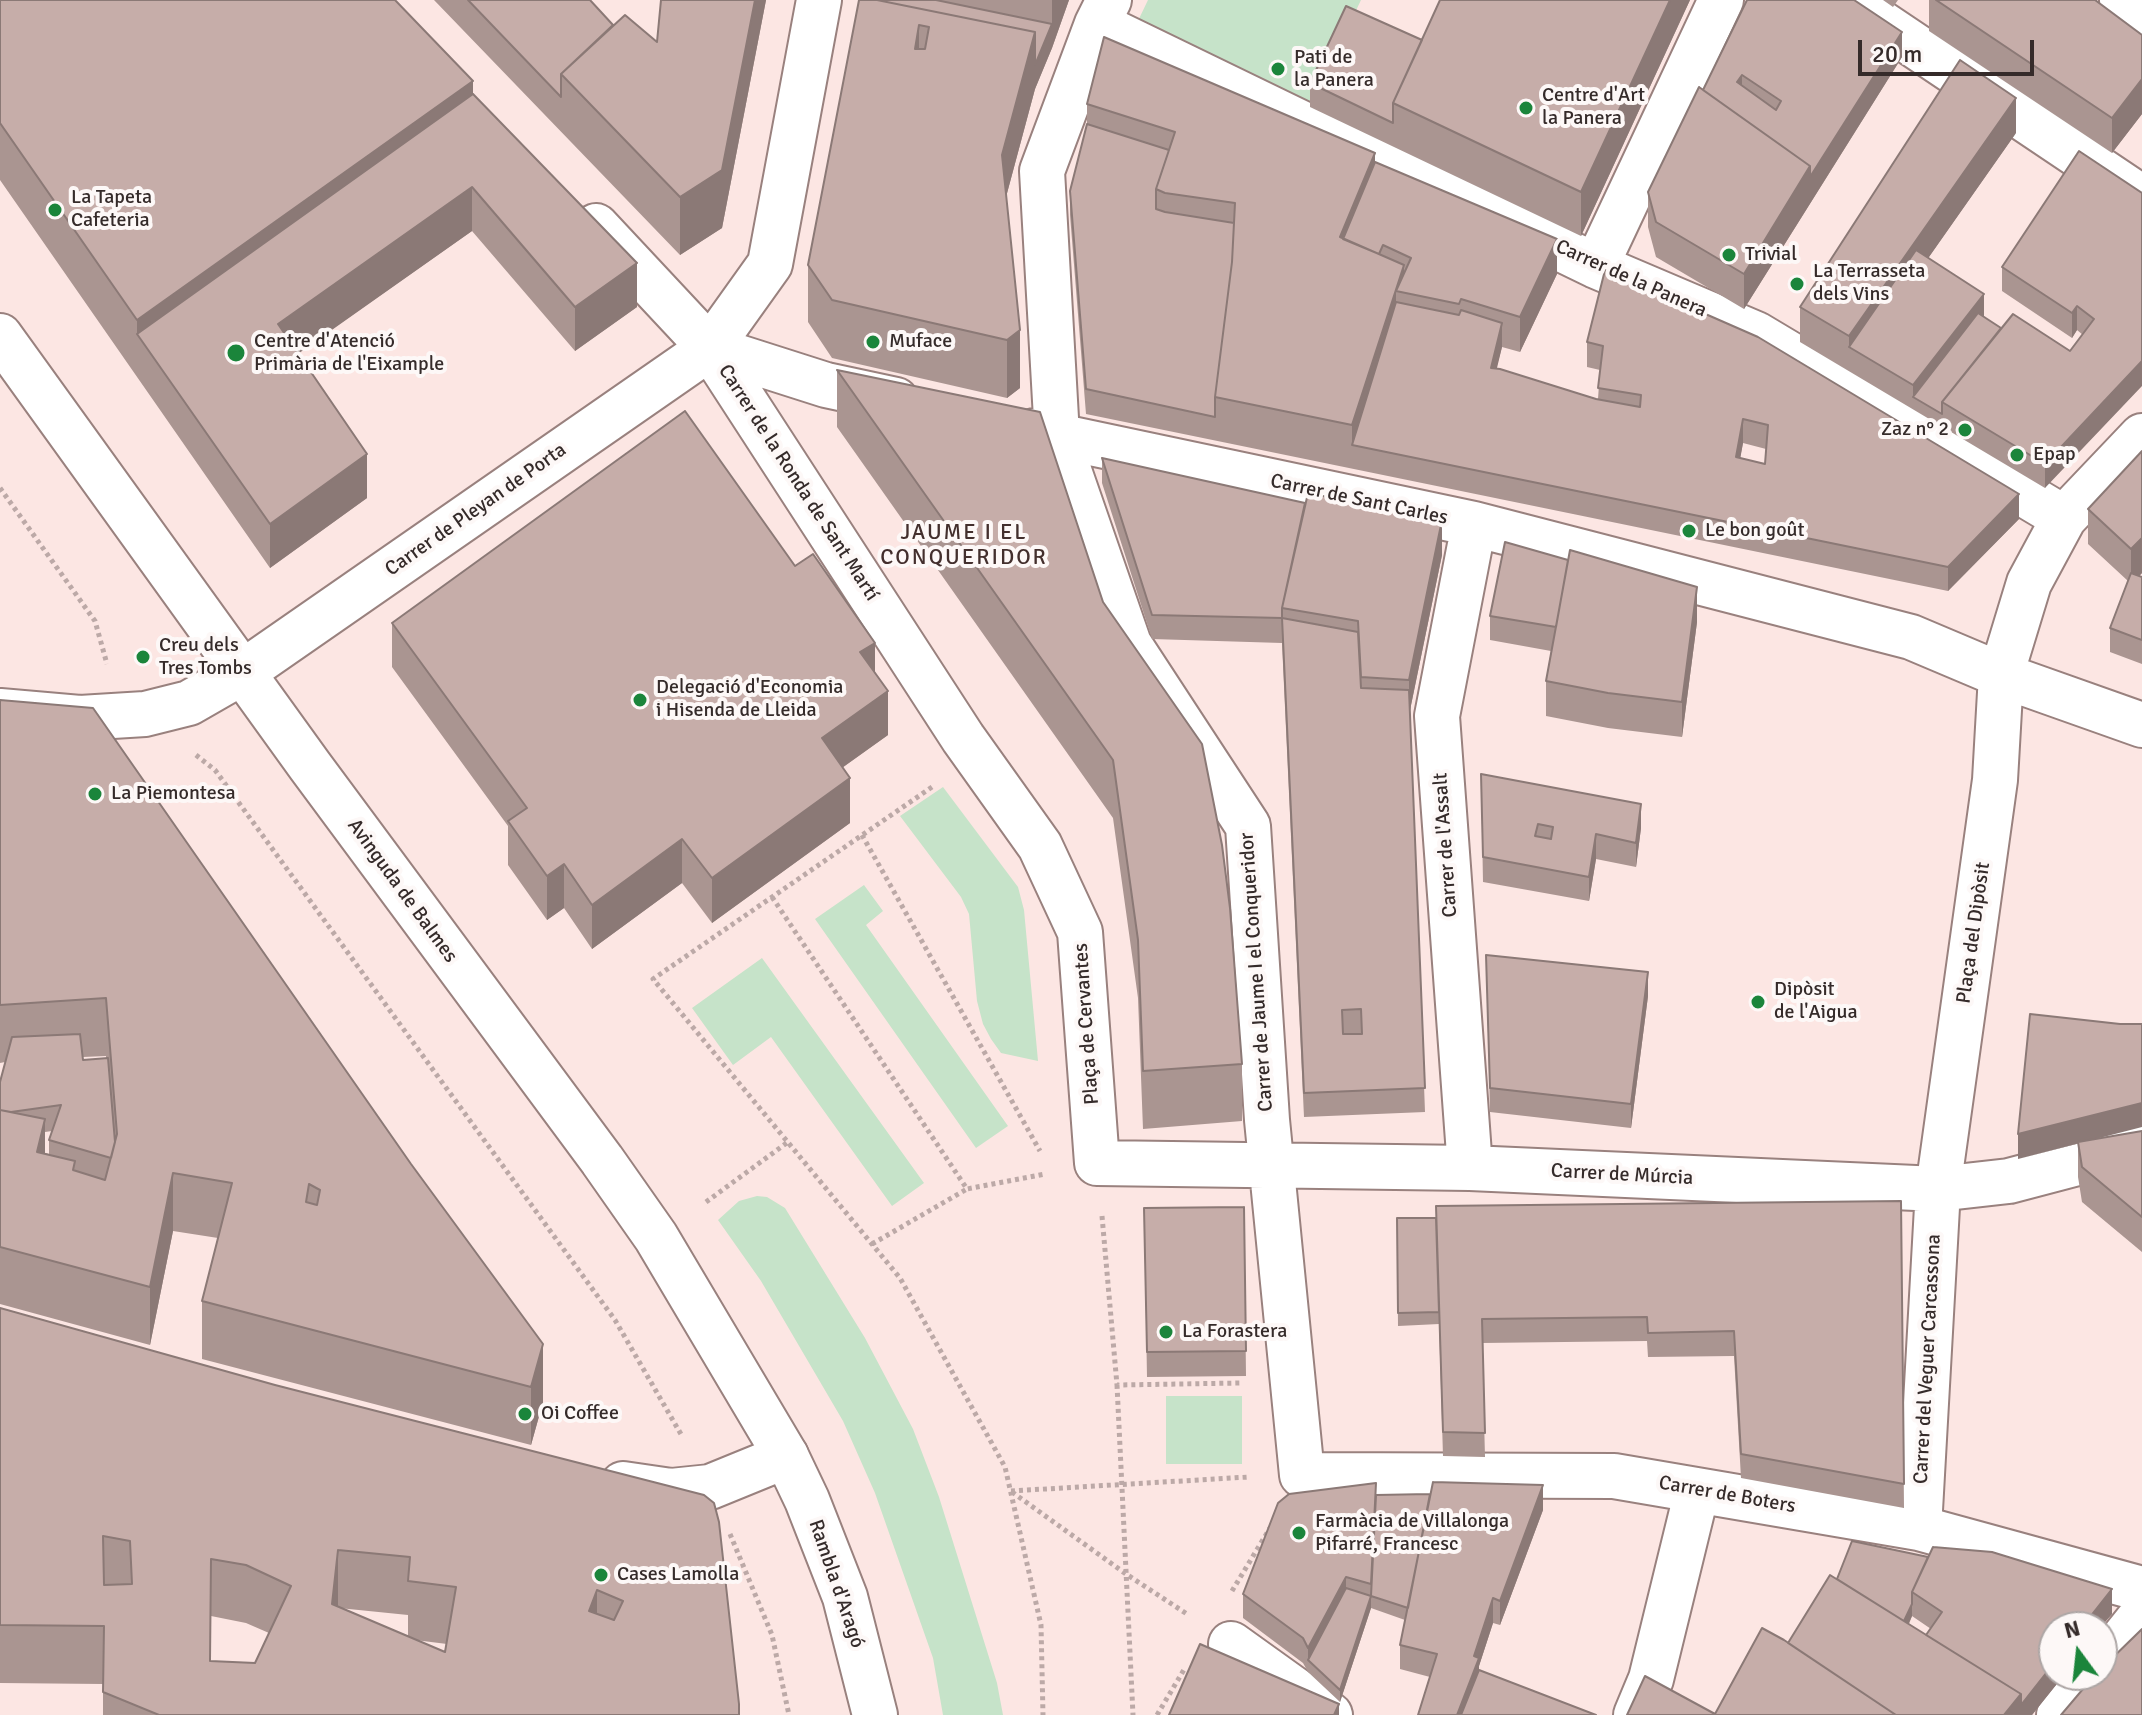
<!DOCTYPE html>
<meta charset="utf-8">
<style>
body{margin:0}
#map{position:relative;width:2142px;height:1715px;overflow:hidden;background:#fce6e3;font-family:Signika,sans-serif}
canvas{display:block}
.north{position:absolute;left:2038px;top:1611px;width:80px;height:80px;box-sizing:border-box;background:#fdf8f7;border:2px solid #ada6a5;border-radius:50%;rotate:345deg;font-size:22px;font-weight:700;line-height:32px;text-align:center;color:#352b2a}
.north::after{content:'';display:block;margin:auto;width:28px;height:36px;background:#1b853b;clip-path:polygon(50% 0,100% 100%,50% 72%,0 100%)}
.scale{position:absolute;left:1858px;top:40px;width:176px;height:36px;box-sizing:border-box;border:4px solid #352b2a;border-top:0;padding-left:10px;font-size:24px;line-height:28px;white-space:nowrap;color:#352b2a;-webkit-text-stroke:6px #fdf8f7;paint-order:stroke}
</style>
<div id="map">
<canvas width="2142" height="1715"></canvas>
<div class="north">N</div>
<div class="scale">20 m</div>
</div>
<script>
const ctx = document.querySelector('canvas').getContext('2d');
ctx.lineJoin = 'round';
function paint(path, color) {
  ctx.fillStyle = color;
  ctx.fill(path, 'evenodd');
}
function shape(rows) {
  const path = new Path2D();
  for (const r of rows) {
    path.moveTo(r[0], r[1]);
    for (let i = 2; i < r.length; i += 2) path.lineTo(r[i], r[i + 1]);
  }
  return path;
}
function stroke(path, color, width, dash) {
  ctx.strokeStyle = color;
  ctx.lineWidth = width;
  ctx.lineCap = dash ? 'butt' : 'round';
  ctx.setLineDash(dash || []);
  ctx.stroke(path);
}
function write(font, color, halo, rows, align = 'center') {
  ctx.font = font + ' Signika,sans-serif';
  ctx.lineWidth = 8;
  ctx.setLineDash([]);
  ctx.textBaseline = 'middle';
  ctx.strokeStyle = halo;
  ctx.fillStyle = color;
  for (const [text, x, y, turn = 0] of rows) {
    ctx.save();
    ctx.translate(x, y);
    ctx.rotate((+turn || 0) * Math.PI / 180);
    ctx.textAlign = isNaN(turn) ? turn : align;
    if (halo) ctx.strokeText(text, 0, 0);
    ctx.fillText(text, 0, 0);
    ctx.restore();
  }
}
paint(shape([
 [1148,0,1361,0,1310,107,1136,25],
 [943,787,1018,887,1024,910,1038,1061,1001,1053,991,1039,983,1024,977,1001,969,914,961,897,900,816],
 [864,885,883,911,866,925,1008,1126,976,1148,815,919],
 [762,958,924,1183,892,1206,771,1037,733,1065,692,1008],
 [757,1196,767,1197,785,1208,865,1338,913,1429,939,1497,997,1683,1003,1715,943,1715,933,1658,875,1493,843,1421,761,1281,718,1220,739,1201],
 [1166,1396,1242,1396,1242,1464,1166,1464]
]), '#c6e3c9');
const minor = shape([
 [1109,0,1097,24,1042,171,1057,436,1129,644,1248,826,1267,1120,1302,1475,1614,1476,1919,1528,2142,1589],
 [1847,0,2142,198],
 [2122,0,2142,15],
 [1097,24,1596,266,1756,334,2064,518],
 [596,226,710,348,963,738,1040,846,1080,932,1097,1163,1470,1168,1938,1189,2009,1181,2142,1146],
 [1596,266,1721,0],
 [710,348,826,385,896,400],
 [1034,431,1474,524,1911,637,2001,675,2142,725],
 [0,711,80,718,145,714,189,703,243,672,710,348,770,264,819,0],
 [1470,1168,1437,716,1474,524],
 [623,1484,671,1491,710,1487,786,1456],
 [1919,1528,1938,1189,1995,780,2001,675,2029,583,2064,518,2142,436],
 [1231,1644,1330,1715],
 [2102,1665,2142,1615],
 [1636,1715,1651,1679,1697,1491],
 [2059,1715,2093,1675]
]);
const major = shape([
 [0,336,310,766,602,1160,656,1237,786,1456,807,1500,845,1597,875,1715]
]);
stroke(minor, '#99817e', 48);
stroke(major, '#99817e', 48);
stroke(shape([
 [0,488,95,621,107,664],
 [196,755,215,770,615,1320,682,1436],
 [932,787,653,979,900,1278,1005,1467,1041,1625,1043,1715],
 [862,835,1040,1151],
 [772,897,967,1189,1045,1174],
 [706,1202,788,1142],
 [1102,1216,1117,1385,1242,1383],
 [872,1244,967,1189],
 [1117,1385,1133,1715],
 [1011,1491,1249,1477],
 [1012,1492,1126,1574,1187,1614],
 [730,1534,772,1635,789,1715],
 [1232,1591,1270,1528],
 [1157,1715,1185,1668]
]), '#bca9a7', 5, [4, 4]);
stroke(minor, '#fff', 44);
stroke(major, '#fff', 44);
paint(shape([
 [0,0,473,94,637,307,575,351,472,231,298,353,367,498,270,568,0,180],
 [434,0,590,0,613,25,657,42,661,0,766,0,722,228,680,255],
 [859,0,1069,0,1052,48,1035,89,1006,197,1020,388,1007,398,832,358,808,322,808,265],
 [1440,0,1690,0,1581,236,1310,107,1310,83,1422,40],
 [1747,0,1902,57,1744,309,1656,257,1648,227,1648,192,1703,90],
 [1883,0,1898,0,1893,7],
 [1929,0,2095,0,2142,35,2142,114,2112,153,1929,31],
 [1087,104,1375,162,1557,274,1520,352,1502,347,1496,369,1598,399,1600,370,1587,367,1587,342,1605,270,2019,519,1948,591,1086,414,1070,215,1070,191,1087,124],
 [1743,443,1766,449,1765,464,1740,458],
 [2016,133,1928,258,1984,317,2001,328,2070,351,2083,335,2077,330,2072,338,2002,291,2002,267,2142,193,2045,488,1800,342,1800,307],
 [837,370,1040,412,1242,1064,1242,1121,1143,1129,1138,998,1113,818,837,427],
 [2142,451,2142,573,2139,576,2142,577,2142,664,2110,652,2110,628,2128,581,2088,544,2088,509],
 [1102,458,1442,555,1410,710,1425,1112,1304,1117,1282,643,1152,639,1102,483],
 [1490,616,1697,622,1682,737,1608,728,1546,716,1546,681,1551,651,1490,640],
 [392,623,875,672,888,735,842,768,850,823,712,923,682,883,592,949,564,908,547,920,508,865,508,826,392,667],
 [0,700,543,1402,531,1445,202,1359,202,1301,218,1238,173,1231,150,1345,0,1304,0,1082,5,1062,0,1063],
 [106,1056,106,1058,83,1060,83,1057],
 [52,1131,49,1140,49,1154,45,1153,45,1132],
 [1481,774,1641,828,1636,867,1596,859,1589,901,1483,882],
 [1486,955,1648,996,1631,1128,1490,1112],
 [2142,1131,2142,1252,2082,1202,2078,1177,2078,1143,2018,1159,2092,1140],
 [1901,1201,1904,1508,1741,1478,1734,1356,1648,1357,1647,1341,1482,1343,1485,1457,1443,1456,1439,1324,1398,1326,1397,1218,1436,1218],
 [1244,1207,1246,1376,1147,1377,1144,1208],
 [0,1308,275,1385,704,1495,739,1715,103,1715,103,1684,0,1683],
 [339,1608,408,1615,408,1637],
 [211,1616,246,1623,269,1633,255,1663,211,1661],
 [415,1640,447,1644,445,1652],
 [1376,1495,1543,1510,1500,1625,1493,1623,1479,1666,1430,1677,1400,1669,1400,1645,1405,1620,1371,1608,1340,1702,1308,1672,1303,1663,1243,1618,1243,1594],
 [1837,1579,2112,1614,2054,1675,2064,1675,2032,1715,1627,1715,1715,1714,1788,1643],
 [1912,1616,1931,1629,1926,1635,1909,1624]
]), '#aa9591');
paint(shape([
 [755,0,766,0,722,228,680,255,680,197],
 [1052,0,1069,0,1052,48,1035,89,1002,212,1002,155,1035,32,1052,24],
 [1670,0,1690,0,1581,236,1581,192],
 [919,25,919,83,915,49],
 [1902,32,1902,57,1744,309,1744,274,1810,166],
 [1742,75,1742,99,1737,82],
 [2142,79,2142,114,2112,153,2112,118],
 [473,81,473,138,137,334,137,320],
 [2016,98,2016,133,1861,354,1849,347,1849,371,1849,336],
 [1375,153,1375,197,1352,252,1340,237],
 [472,187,472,231,278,368,278,324],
 [1557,239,1557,274,1520,352,1520,317],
 [637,263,637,307,575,351,575,307],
 [1404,265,1404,293,1396,291,1396,326,1352,445,1352,425],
 [1984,294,1984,318,1913,397,1913,385],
 [2077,306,2077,330,2072,338,2072,313],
 [1502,323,1502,347,1491,393,1491,368],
 [1020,330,1020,388,1007,398,1007,340],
 [2142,361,2142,386,2045,488,2045,464],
 [1743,419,1743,443,1736,482,1736,457],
 [367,454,367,498,270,568,270,524],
 [2019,494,2019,519,1948,591,1948,567],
 [1442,520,1442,555,1409,715,1409,680],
 [2142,538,2142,573,2131,584,2131,549],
 [1697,587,1697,622,1682,737,1682,702],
 [875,643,875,687,860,652],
 [888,691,888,735,822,782,822,738],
 [850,778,850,823,712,923,712,878],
 [1641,804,1641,828,1636,867,1636,843],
 [1596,834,1596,859,1589,901,1589,877],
 [682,839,682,883,592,949,592,905],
 [564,864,564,908,547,920,547,876],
 [1648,972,1648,996,1631,1128,1631,1104],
 [2142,1103,2142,1127,2018,1159,2018,1134],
 [45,1119,45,1177,37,1152],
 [173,1173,173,1231,150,1345,150,1287],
 [543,1344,543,1402,531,1445,531,1387],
 [1543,1485,1543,1510,1500,1625,1500,1601],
 [338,1550,338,1608,332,1604],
 [1346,1577,1346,1601,1308,1660,1308,1648],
 [2112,1589,2112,1614,2101,1627,2082,1627],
 [597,1590,597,1648,589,1611],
 [1371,1596,1371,1608,1340,1702,1340,1690],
 [1493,1598,1493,1623,1479,1666,1479,1682,1466,1715,1457,1715,1474,1656],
 [1912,1604,1912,1616,1896,1651,1896,1638],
 [2054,1663,2054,1675,2064,1675,2032,1715,2004,1715,2021,1694],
 [1339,1704,1339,1715,1334,1715]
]), '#8b7976');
const building = shape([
 [0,0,395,0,473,81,137,320,0,123,0,0],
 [468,0,590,0,613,25,561,74,561,97,468,0],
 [661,0,755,0,722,170,680,197,561,74,625,15,657,42,661,0],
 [859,0,877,0,1035,32,1002,155,1020,330,1007,340,832,300,808,265,859,0],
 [919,25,929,27,925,49,915,49,919,25],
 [877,0,936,0,1052,24,1035,65,1035,32,877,0],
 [1440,0,1670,0,1581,192,1393,103,1440,0],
 [1747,0,1854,0,1902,32,1810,177,1810,166,1703,90,1747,0],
 [1742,75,1781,101,1776,110,1737,82,1742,75],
 [1936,0,2095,0,2142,35,2142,79,2112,118,1936,0],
 [1346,6,1422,40,1393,103,1393,123,1310,83,1346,6],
 [1104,37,1375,153,1340,237,1404,265,1352,425,1215,397,1232,262,1235,203,1165,193,1156,189,1175,132,1087,104,1104,37],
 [1960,60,2016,98,1849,336,1800,307,1960,60],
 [1699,87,1810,166,1744,274,1656,222,1648,192,1699,87],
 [473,94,637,263,575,307,472,187,278,324,367,454,270,524,137,334,473,94],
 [1087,124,1169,150,1156,189,1156,209,1165,212,1234,223,1232,262,1215,397,1215,417,1086,389,1070,191,1087,124],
 [2079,151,2142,193,2142,361,2045,464,1942,402,2013,314,2070,351,2094,319,2077,306,2072,313,2002,267,2079,151],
 [1375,162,1557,239,1520,317,1461,299,1459,304,1396,291,1411,258,1383,245,1379,254,1343,239,1375,162],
 [1916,250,1984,294,1913,385,1849,347,1916,250],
 [1605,270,1758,337,2019,494,1948,567,1352,445,1396,302,1459,315,1461,310,1502,323,1491,368,1500,369,1596,399,1640,407,1641,395,1598,388,1603,346,1587,342,1605,270],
 [1743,419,1768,425,1765,464,1736,457,1743,419],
 [1978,313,2001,328,1942,402,1942,414,1913,397,1978,313],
 [837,370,1040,412,1103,602,1202,744,1222,845,1230,908,1242,1064,1143,1071,1138,940,1113,760,837,370],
 [685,411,795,566,813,554,875,643,860,652,888,691,822,738,850,778,712,878,682,839,592,905,564,864,547,876,508,821,527,808,392,623,685,411],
 [2142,451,2142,538,2131,549,2088,509,2142,451],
 [1102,458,1305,503,1282,608,1282,618,1152,615,1102,458],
 [1308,493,1442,520,1409,680,1361,677,1358,621,1282,608,1308,493],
 [1505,542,1568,560,1556,627,1490,616,1505,542],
 [1570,550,1697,587,1682,702,1608,693,1546,681,1570,550],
 [2131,573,2142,577,2142,640,2110,628,2131,573],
 [1282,618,1358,632,1361,688,1409,690,1425,1088,1304,1093,1282,618],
 [1361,1009,1362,1034,1343,1034,1342,1010,1361,1009],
 [0,700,93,708,411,1164,543,1344,531,1387,202,1301,232,1183,173,1173,150,1287,0,1247,0,1110,45,1119,37,1152,75,1161,73,1170,105,1180,117,1134,106,998,0,1005,0,700],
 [309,1184,320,1190,317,1205,306,1202,309,1184],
 [1481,774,1641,804,1636,843,1596,834,1589,877,1483,857,1481,774],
 [1538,824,1553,827,1551,839,1535,836,1538,824],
 [1486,955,1648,972,1631,1104,1490,1088,1486,955],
 [2030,1014,2120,1024,2142,1024,2142,1103,2018,1134,2030,1014],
 [80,1034,83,1060,108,1058,115,1142,111,1158,49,1140,61,1105,11,1112,0,1110,0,1082,12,1037,80,1034],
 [2142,1131,2142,1217,2082,1167,2078,1142,2142,1131],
 [1901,1201,1904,1484,1741,1454,1734,1331,1648,1333,1647,1317,1482,1319,1485,1433,1443,1432,1436,1206,1901,1201],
 [1244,1207,1246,1351,1147,1352,1144,1208,1244,1207],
 [1397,1218,1436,1218,1439,1312,1398,1313,1397,1218],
 [0,1308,275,1385,704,1495,714,1503,719,1522,739,1704,739,1715,159,1715,103,1692,104,1626,0,1625,0,1308],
 [103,1536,130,1541,132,1584,104,1585,103,1536],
 [338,1550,410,1557,408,1581,456,1587,445,1652,332,1604,338,1550],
 [211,1559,246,1565,291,1586,255,1663,210,1661,211,1559],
 [597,1590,623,1601,614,1620,589,1611,597,1590],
 [1433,1482,1543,1485,1500,1601,1493,1598,1474,1656,1479,1658,1457,1715,1418,1715,1437,1654,1400,1645,1433,1482],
 [1376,1483,1371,1584,1346,1577,1308,1648,1303,1638,1243,1594,1278,1503,1289,1494,1376,1483],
 [1430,1494,1408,1608,1371,1596,1376,1495,1430,1494],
 [1852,1541,1928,1557,1912,1592,1912,1604,1904,1621,1837,1579,1852,1541],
 [1933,1547,1992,1552,2112,1589,2082,1627,2054,1627,2054,1663,2021,1705,2021,1694,1926,1635,1942,1612,1912,1592,1933,1547],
 [1830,1575,2021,1694,2004,1715,1896,1715,1788,1643,1830,1575],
 [1346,1588,1371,1596,1340,1690,1308,1660,1346,1588],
 [1762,1628,1784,1640,1896,1715,1627,1715,1645,1676,1715,1714,1762,1628],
 [2142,1629,2142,1715,2061,1715,2094,1676,2102,1675,2102,1668,2142,1629],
 [1200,1644,1339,1704,1334,1715,1169,1715,1200,1644],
 [1479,1670,1596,1715,1461,1715,1479,1670]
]);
paint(building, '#c6ada9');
stroke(building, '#8b7976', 2);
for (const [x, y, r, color] of [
 [1278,69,8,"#1b853b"],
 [1526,108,8,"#1b853b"],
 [55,210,8,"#1b853b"],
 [1729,255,8,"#1b853b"],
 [1797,284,8,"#1b853b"],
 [873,342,8,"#1b853b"],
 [236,353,10,"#1b853b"],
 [1965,430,8,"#1b853b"],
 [2017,455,8,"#1b853b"],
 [1689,531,8,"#1b853b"],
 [143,657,8,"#1b853b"],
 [640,700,8,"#1b853b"],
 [95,794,8,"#1b853b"],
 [1758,1002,8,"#1b853b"],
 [1166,1332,8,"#1b853b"],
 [525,1414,8,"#1b853b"],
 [1299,1533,8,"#1b853b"],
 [601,1575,8,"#1b853b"]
]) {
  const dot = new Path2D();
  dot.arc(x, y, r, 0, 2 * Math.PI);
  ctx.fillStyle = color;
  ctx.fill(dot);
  stroke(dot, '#fdf8f7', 3);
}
write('20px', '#352b2a', '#fdf8f7', [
 ["Pati de",1294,58],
 ["la Panera",1294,81],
 ["Centre d'Art",1542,96],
 ["la Panera",1542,119],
 ["La Tapeta",71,198],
 ["Cafeteria",71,221],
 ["Trivial",1745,255],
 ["La Terrasseta",1813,272],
 ["dels Vins",1813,295],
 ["Centre d'Atenció",254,342],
 ["Primària de l'Eixample",254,365],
 ["Muface",889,342],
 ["Zaz n° 2",1949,430,"right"],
 ["Epap",2033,455],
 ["Le bon goût",1705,531],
 ["Creu dels",159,646],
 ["Tres Tombs",159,669],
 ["Delegació d'Economia",656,688],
 ["i Hisenda de Lleida",656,711],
 ["La Piemontesa",111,794],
 ["Dipòsit",1774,990],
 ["de l'Aigua",1774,1013],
 ["La Forastera",1182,1332],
 ["Oi Coffee",541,1414],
 ["Farmàcia de Villalonga",1315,1522],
 ["Pifarré, Francesc",1315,1545],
 ["Cases Lamolla",617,1575]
], 'left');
write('20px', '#352b2a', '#fdf8f7', [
 ["Carrer de la Panera",1631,279,24],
 ["Carrer de la Ronda de Sant Martí",798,483,57],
 ["Carrer de Sant Carles",1359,500,12],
 ["Carrer de Pleyan de Porta",476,510,-35],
 ["Carrer de l'Assalt",1446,845,-94],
 ["Avinguda de Balmes",402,891,54],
 ["Plaça del Dipòsit",1974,933,-82],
 ["Carrer de Jaume I el Conqueridor",1257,972,-94],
 ["Plaça de Cervantes",1087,1024,-94],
 ["Carrer de Múrcia",1622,1175,3],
 ["Carrer del Veguer Carcassona",1928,1359,-87],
 ["Carrer de Boters",1727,1495,10],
 ["Rambla d'Aragó",836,1584,71]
]);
ctx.letterSpacing = '2px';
write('22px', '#432f2d', '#fdf8f7', [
 ["JAUME I EL",964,533],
 ["CONQUERIDOR",964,558]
]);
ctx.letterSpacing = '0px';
</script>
